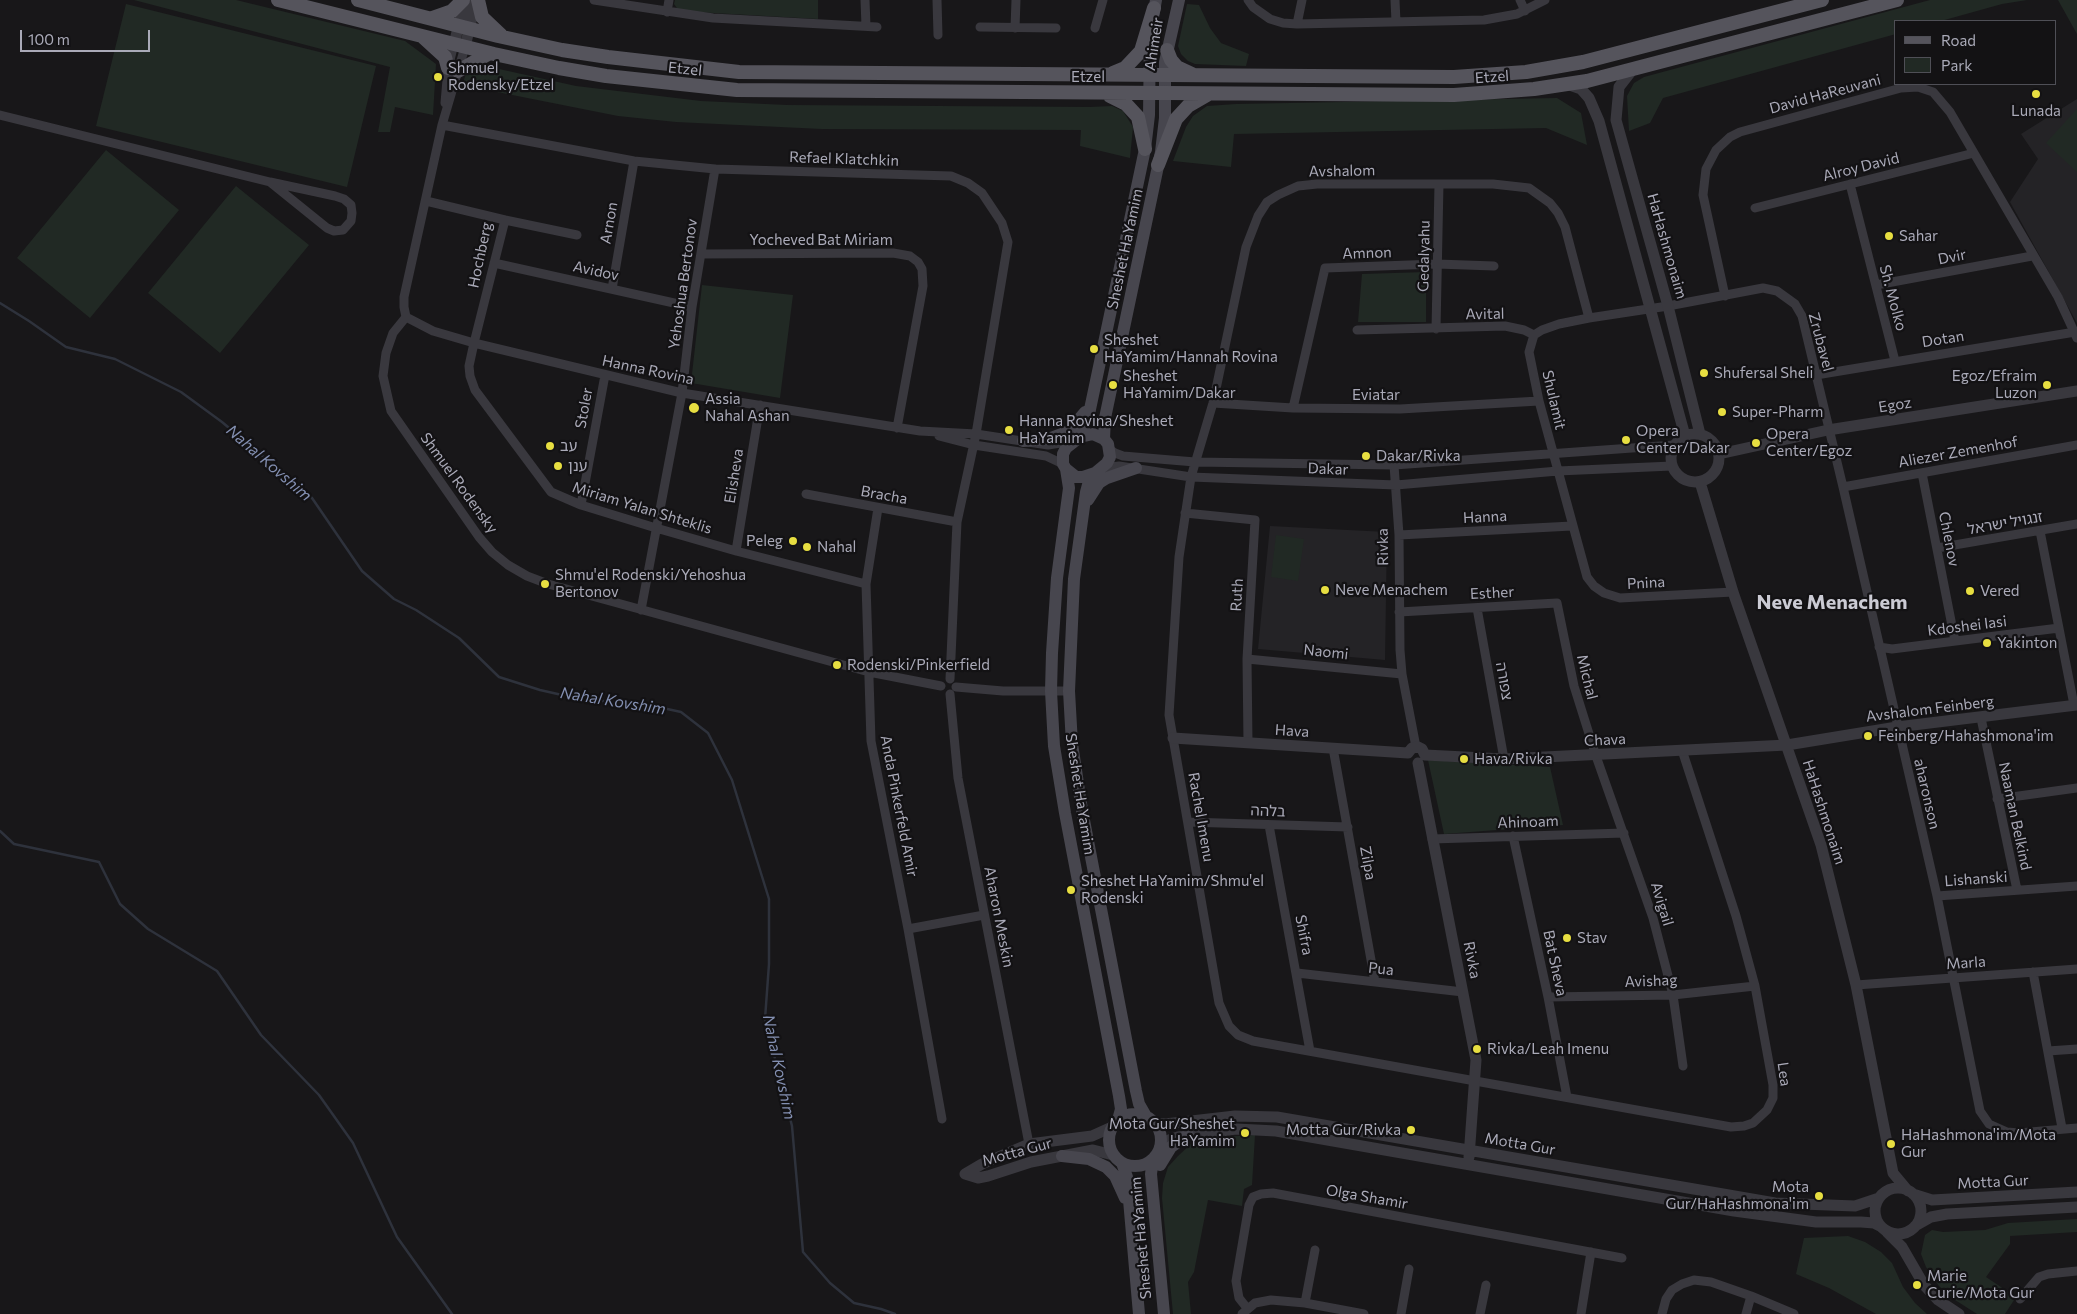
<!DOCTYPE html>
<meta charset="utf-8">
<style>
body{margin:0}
#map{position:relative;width:2077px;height:1314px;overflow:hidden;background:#181719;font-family:Commissioner,sans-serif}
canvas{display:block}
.legend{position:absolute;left:1894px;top:20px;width:162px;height:65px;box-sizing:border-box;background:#131214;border:1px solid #4f4f56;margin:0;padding:6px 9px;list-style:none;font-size:15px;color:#aaaab8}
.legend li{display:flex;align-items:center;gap:10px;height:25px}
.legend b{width:25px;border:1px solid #4f4f56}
.scale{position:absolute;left:20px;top:30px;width:130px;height:22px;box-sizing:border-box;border:2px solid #aaaab8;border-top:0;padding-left:6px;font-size:15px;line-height:18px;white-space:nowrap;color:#aaaab8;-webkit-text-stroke:4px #131214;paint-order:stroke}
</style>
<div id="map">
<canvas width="2077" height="1314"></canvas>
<ul class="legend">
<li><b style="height:6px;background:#55545c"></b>Road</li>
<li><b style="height:14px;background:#212924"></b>Park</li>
</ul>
<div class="scale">100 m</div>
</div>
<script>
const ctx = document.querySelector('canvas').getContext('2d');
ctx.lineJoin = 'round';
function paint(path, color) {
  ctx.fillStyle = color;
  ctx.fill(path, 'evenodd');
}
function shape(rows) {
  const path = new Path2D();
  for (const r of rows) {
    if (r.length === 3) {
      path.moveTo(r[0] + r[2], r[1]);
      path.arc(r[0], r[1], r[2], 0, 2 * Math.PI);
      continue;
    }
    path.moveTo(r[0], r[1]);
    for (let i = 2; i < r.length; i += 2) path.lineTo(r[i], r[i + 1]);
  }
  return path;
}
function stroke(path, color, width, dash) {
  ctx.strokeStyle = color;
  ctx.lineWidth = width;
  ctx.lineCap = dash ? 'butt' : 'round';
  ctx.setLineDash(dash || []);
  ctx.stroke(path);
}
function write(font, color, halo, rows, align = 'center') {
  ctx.font = font + ' Commissioner,"Noto Sans Hebrew",sans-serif';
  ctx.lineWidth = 4.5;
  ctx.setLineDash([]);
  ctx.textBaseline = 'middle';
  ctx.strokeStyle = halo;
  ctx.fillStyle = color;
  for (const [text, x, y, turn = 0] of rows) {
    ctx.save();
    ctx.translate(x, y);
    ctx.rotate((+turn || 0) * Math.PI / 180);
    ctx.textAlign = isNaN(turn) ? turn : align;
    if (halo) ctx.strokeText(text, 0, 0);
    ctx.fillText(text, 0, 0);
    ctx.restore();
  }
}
paint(shape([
 [2077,99,2077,323,2010,202,2038,159,2021,134],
 [1270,526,1387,532,1385,660,1258,649]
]), '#242326');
paint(shape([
 [134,0,236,0,405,41,436,64,433,115,395,107,390,132,378,132,390,67],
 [675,0,818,0,818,19,679,11,674,4],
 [1930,0,2027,0,2002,4,1941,21,1896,21,1896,34,1663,98,1650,123,1629,131,1627,96,1634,83,1644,77],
 [2058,0,2077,0,2077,34],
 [126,4,376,66,347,187,96,126],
 [1187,4,1199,5,1210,28,1221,43,1249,54,1246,66,1195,64,1188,61,1181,54,1178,46],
 [490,67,576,86,701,101,787,105,1090,107,1112,106,1123,111,1133,127,1130,158,1080,146,1081,130,822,129,676,122,618,116,462,85,466,74,476,69],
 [1557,98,1581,113,1587,145,1546,128,1234,134,1231,167,1173,161,1186,127,1193,116,1207,106,1236,104],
 [2077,109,2077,172,2046,143],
 [106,150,179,210,90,318,17,258],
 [236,186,309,245,220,353,148,293],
 [1426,272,1426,322,1358,322,1362,274],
 [702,285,793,295,780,398,691,383],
 [1276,535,1304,539,1298,581,1271,577],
 [1428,760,1550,767,1563,825,1444,834],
 [1255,1135,1252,1185,1244,1189,1242,1206,1208,1200,1194,1272,1188,1282,1191,1314,1173,1314,1162,1198,1163,1183,1168,1167,1178,1156,1192,1143,1206,1138],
 [2077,1219,2077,1232,2010,1236,2010,1244,1986,1277,2016,1297,2005,1314,1977,1314,1952,1298,1939,1286,1926,1267,1921,1254,1925,1235,1932,1230,1943,1232,1985,1230,2008,1223],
 [1848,1236,1865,1242,1881,1252,1892,1263,1903,1287,1915,1303,1927,1314,1876,1314,1829,1288,1796,1274,1804,1238]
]), '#212924');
stroke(shape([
 [0,303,29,321,66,347,115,359,181,392,222,422,312,498,362,571,394,599,416,610,459,638,499,677,540,690,584,700,640,703,681,712,708,733,732,780,769,899,769,964,765,1019,792,1126,803,1252,830,1283,854,1303,881,1309,895,1314],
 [0,831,14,844,99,862,120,904,148,929,217,971,261,1035,319,1095,353,1143,397,1237,452,1314]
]), '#2e323c', 2.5);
stroke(shape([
 [594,0,713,18,877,27],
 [865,0,866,26],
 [937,0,938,35],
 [1248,0,1253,7,1270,19,1283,23,1297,24,1484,20,1517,14,1545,0],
 [1395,0,1396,22],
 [1520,0,1525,11],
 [667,12,669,0],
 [1297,24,1302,0],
 [980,27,1056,28],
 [1015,28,1016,0],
 [1095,28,1103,0],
 [445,103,448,68,454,44],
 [0,115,270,182,335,196,344,199,351,205,352,213,351,221,343,230,334,231,327,228,270,182],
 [442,125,634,161,715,169,951,176,968,183,982,193,1002,223,1008,242,976,434,957,522,950,679],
 [1850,184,1895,361],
 [426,201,505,220,474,343,469,366,470,376,475,390,551,492,581,505,656,528,736,551,866,584],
 [1755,208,1974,153],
 [505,220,577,235],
 [701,254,893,253,910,256,918,262,922,269,923,286,897,428],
 [494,263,692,307],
 [1876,285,2032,256],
 [612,289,634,161],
 [1725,296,1703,195,1706,169,1716,150,1730,137,1740,132,1901,88,1918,87,1933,92,1950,112,2058,297,2077,338],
 [406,317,393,333,386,353,383,376,391,411,479,537,492,552,508,565,527,576,548,584,869,672,941,686],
 [406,317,433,331,474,343,682,393,920,431,976,434,1048,445,1073,441],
 [406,317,404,307,404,297,442,125,465,47],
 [1589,318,1565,227,1558,213,1550,203,1529,188,1493,184,1317,184,1298,186,1278,195,1267,202,1258,216,1246,247,1213,403,1191,477,1179,557,1169,715,1219,1003,1229,1026,1238,1035,1253,1041,1731,1127,1744,1126,1753,1123,1767,1110,1773,1098,1773,1085,1755,986,1736,916,1682,750],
 [1436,329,1439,184],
 [1357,330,1505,326,1524,330,1534,335,1542,330,1559,324,1589,318,1668,306,1763,288,1777,291,1795,304,1802,316,1843,487,1937,896,1980,1111,1989,1124,2007,1132,2019,1133,2077,1128],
 [1534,335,1529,352,1539,401,1587,577,1594,586,1604,593,1620,598,1733,592],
 [1816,375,2075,332],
 [1213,403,1293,408,1400,409,1539,401],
 [1293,408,1325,268,1437,264,1494,266],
 [939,436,974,445,1046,456,1063,464],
 [1109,449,1115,453,1123,456,1195,462,1394,465,1674,445],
 [1394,465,1399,535,1400,650,1402,674,1416,747],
 [1103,468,1119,466,1191,477,1396,485,1558,471,1672,466],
 [1922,473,1955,641],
 [1843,487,2077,445],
 [806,494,957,522],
 [581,505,605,375],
 [878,508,866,584,871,741,908,929,942,1119],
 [1185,513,1255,520,1247,659,1248,743],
 [2040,531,2074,705],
 [1399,535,1572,526],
 [1937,548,2077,524],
 [736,551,760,405],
 [1477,608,1504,759],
 [641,610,682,393,692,307,715,169],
 [1399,612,1557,603,1574,686,1596,756,1653,918,1673,995,1683,1066],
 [1879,647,1892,649,2059,628],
 [1247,659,1402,674],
 [956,687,1003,691,1069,691],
 [950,694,958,778,1029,1144],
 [1981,718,2017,890],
 [1333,748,1375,982],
 [1997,799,2077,788],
 [1188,822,1348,827],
 [1269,825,1310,1051],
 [1513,836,1548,997,1567,1097],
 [1432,839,1624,833],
 [1937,896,2077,886],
 [908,929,984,915],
 [2033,972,2062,1128],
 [1297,973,1463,992],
 [1856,985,2077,969],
 [1548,997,1673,995,1755,986],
 [2048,1051,2077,1049],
 [2020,1299,2039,1277,2048,1274,2077,1271],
 [1305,1303,1315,1250],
 [1247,1308,1239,1298,1236,1281,1249,1205,1253,1197,1261,1194,1273,1193,1622,1258],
 [1242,1314,1255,1303,1271,1300,1305,1303,1364,1314],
 [1401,1314,1409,1269],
 [1480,1314,1486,1285],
 [1581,1314,1591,1252],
 [1662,1314,1666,1299,1672,1290,1682,1284,1694,1280,1711,1282,1751,1296,1794,1314],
 [1746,1314,1751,1296]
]), '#39383e', 9);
stroke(shape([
 [454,44,465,0],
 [465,47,476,0],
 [1633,69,1619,87,1616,120,1668,306,1700,434],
 [1567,84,1581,89,1589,98,1599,121,1685,436],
 [1695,458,24],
 [1719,454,1828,430,2077,391],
 [1700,482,1733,592,1821,845,1856,985,1893,1173,1908,1191],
 [1173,738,1408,753],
 [1408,753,1412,748,1418,747,1422,749,1425,755],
 [1425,755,1504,759,1787,745,1897,727,2077,705],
 [1418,763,1476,1060,1469,1157],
 [1154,1123,1165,1124,1235,1116,1277,1117,1775,1203,1855,1206,1879,1198],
 [1160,1147,1166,1141,1178,1137,1236,1129,1276,1131,1734,1211,1816,1222,1861,1222,1874,1223,1880,1226],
 [965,1174,982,1164,1029,1144,1092,1136,1112,1127],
 [965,1174,978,1178,988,1176,1031,1162,1093,1150,1113,1155],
 [1898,1211,23],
 [1913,1194,1932,1200,2077,1192],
 [1915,1226,1931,1217,1947,1214,2077,1207],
 [1887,1232,1902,1247,1924,1285,1938,1300,1959,1314]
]), '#39383e', 11);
stroke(shape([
 [1093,434,1104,439,1108,444,1110,457,1107,463,1095,473,1083,477,1076,477,1066,469,1063,464,1063,454,1066,448,1080,437,1093,434],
 [1080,437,1089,414,1145,149,1149,115,1150,34,1156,0],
 [1104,439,1105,418,1161,152,1165,118,1165,62,1179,0],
 [1023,441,1048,439,1069,431,1085,412],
 [1066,469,1069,488,1057,578,1052,653,1051,691,1054,746,1065,813,1119,1096,1121,1109,1118,1120],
 [1095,473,1089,481,1086,492,1074,579,1069,691,1072,744,1082,810,1136,1091,1139,1104,1147,1118],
 [1088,500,1099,483,1107,478,1136,468],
 [1135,1140,26],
 [1062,1156,1089,1159,1106,1167,1115,1176,1125,1198],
 [1153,1159,1151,1174,1164,1314],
 [1122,1163,1127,1177,1139,1314],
 [1160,1165,1171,1147,1188,1135]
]), '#47464e', 12);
stroke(shape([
 [278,0,494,54,559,68,606,76,737,90,1454,95,1534,89,1587,81,1897,0],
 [358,0,498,36,562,50,608,57,739,72,1454,77,1526,72,1583,62,1822,0],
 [478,0,482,17,501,35],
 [432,18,452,11,463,0],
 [422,36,445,57,448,68],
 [1167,50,1171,60,1177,67,1192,74],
 [458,71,490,53],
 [1113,73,1125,68,1141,51,1154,8],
 [1110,96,1126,104,1138,117,1145,149],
 [1158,165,1176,119,1188,106,1207,95]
]), '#55545c', 14);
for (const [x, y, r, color] of [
 [438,77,5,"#e7de41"],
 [2036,94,5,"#e7de41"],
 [1889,236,5,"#e7de41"],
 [1094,349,5,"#e7de41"],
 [1704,373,5,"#e7de41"],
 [1113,385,5,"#e7de41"],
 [2047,385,5,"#e7de41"],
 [694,408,6,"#e7de41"],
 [1722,412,5,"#e7de41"],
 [1009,430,5,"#e7de41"],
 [1626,440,5,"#e7de41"],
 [1756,443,5,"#e7de41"],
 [550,446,5,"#e7de41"],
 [1366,456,5,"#e7de41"],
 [558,466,5,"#e7de41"],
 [793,541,5,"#e7de41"],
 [807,547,5,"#e7de41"],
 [545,584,5,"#e7de41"],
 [1325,590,5,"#e7de41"],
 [1970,591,5,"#e7de41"],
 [1987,643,5,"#e7de41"],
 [837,665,5,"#e7de41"],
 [1868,736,5,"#e7de41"],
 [1464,759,5,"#e7de41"],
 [1071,890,5,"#e7de41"],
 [1567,938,5,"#e7de41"],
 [1477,1049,5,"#e7de41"],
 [1411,1130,5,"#e7de41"],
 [1245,1133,5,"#e7de41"],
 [1891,1144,5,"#e7de41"],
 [1819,1196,5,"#e7de41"],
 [1917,1285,5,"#e7de41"]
]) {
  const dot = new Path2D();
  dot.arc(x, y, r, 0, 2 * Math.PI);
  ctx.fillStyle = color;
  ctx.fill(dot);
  stroke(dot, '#131214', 2);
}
write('15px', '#aaaab8', '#131214', [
 ["Ahimeir",1154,44,-81],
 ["Etzel",685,69,6],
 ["Etzel",1088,77],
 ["Etzel",1492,77,-4],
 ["David HaReuvani",1825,94,-15],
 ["Refael Klatchkin",844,159,2],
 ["Alroy David",1861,167,-14],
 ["Avshalom",1342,171,-1],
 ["Arnon",609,223,-80],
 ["Yocheved Bat Miriam",821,240],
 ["HaHashmonaim",1667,246,74],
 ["Sheshet HaYamim",1125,249,-78],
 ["Amnon",1367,253,-2],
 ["Hochberg",480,255,-78],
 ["Gedalyahu",1424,256,-89],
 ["Dvir",1952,257,-11],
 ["Avidov",596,271,12],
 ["Yehoshua Bertonov",683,284,-82],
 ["Sh. Molko",1893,298,75],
 ["Avital",1485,314,-1],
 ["Dotan",1943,339,-9],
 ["Zrubavel",1821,342,75],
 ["Hanna Rovina",648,370,12],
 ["Eviatar",1376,395],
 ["Shulamit",1554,400,77],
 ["Egoz",1895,405,-9],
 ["Stoler",584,408,-80],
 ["Aliezer Zemenhof",1958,452,-10],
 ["Dakar",1328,469,2],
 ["Elisheva",734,476,-81],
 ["Shmuel Rodensky",459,483,54],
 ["Bracha",884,495,10],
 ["Miriam Yalan Shteklis",642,508,17],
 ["Hanna",1485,517,-3],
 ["זנגויל ישראל",2005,523,-10],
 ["Chlenov",1949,539,79],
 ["Rivka",1383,547,-91],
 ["Pnina",1646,583,-3],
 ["Esther",1492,593,-3],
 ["Ruth",1237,595,-87],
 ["Kdoshei Iasi",1967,626,-7],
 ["Naomi",1326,652,6],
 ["Michal",1587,677,76],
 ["צפורה",1504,681,80],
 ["Avshalom Feinberg",1930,709,-7],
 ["Hava",1292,731,4],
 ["Chava",1605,740,-3],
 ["Sheshet HaYamim",1080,794,81],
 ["aharonson",1927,794,77],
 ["Anda Pinkerfeld Amir",899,806,79],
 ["בלהה",1268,811,2],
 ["HaHashmonaim",1824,812,72],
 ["Naaman Belkind",2015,816,78],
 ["Rachel Imenu",1201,817,80],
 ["Ahinoam",1528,822,-2],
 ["Zilpa",1368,863,80],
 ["Lishanski",1976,879,-4],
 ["Avigail",1662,904,73],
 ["Aharon Meskin",999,917,79],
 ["Shifra",1304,935,79],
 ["Rivka",1472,960,79],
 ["Bat Sheva",1555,963,78],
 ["Marla",1966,963,-4],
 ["Pua",1381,969,6],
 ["Avishag",1651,981,-2],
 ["Lea",1784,1074,82],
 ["Motta Gur",1520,1144,10],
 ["Motta Gur",1017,1152,-15],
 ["Motta Gur",1993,1182,-3],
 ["Olga Shamir",1367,1197,10],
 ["Sheshet HaYamim",1141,1238,-95]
]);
write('15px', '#aaaab8', '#131214', [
 ["Shmuel",448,68],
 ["Rodensky/Etzel",448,85],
 ["Lunada",2036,111,"center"],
 ["Sahar",1899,236],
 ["Sheshet",1104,340],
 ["HaYamim/Hannah Rovina",1104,357],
 ["Shufersal Sheli",1714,373],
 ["Sheshet",1123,376],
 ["HaYamim/Dakar",1123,393],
 ["Egoz/Efraim",2037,376,"right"],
 ["Luzon",2037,393,"right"],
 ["Assia",705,399],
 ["Nahal Ashan",705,416],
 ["Super-Pharm",1732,412],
 ["Hanna Rovina/Sheshet",1019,421],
 ["HaYamim",1019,438],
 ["Opera",1636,431],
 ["Center/Dakar",1636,448],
 ["Opera",1766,434],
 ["Center/Egoz",1766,451],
 ["עב",560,446],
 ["Dakar/Rivka",1376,456],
 ["ענן",568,466],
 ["Peleg",783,541,"right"],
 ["Nahal",817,547],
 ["Shmu'el Rodenski/Yehoshua",555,575],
 ["Bertonov",555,592],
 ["Neve Menachem",1335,590],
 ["Vered",1980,591],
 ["Yakinton",1997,643],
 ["Rodenski/Pinkerfield",847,665],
 ["Feinberg/Hahashmona'im",1878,736],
 ["Hava/Rivka",1474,759],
 ["Sheshet HaYamim/Shmu'el",1081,881],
 ["Rodenski",1081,898],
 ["Stav",1577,938],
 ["Rivka/Leah Imenu",1487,1049],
 ["Mota Gur/Sheshet",1235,1124,"right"],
 ["HaYamim",1235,1141,"right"],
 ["Motta Gur/Rivka",1401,1130,"right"],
 ["HaHashmona'im/Mota",1901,1135],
 ["Gur",1901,1152],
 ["Mota",1809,1187,"right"],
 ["Gur/HaHashmona'im",1809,1204,"right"],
 ["Marie",1927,1276],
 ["Curie/Mota Gur",1927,1293]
], 'left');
write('italic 16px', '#838fb1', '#131214', [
 ["Nahal Kovshim",269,463,41],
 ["Nahal Kovshim",613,701,9],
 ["Nahal Kovshim",779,1067,78]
]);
write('bold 20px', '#cbcbd4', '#131214', [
 ["Neve Menachem",1832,602]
]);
</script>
